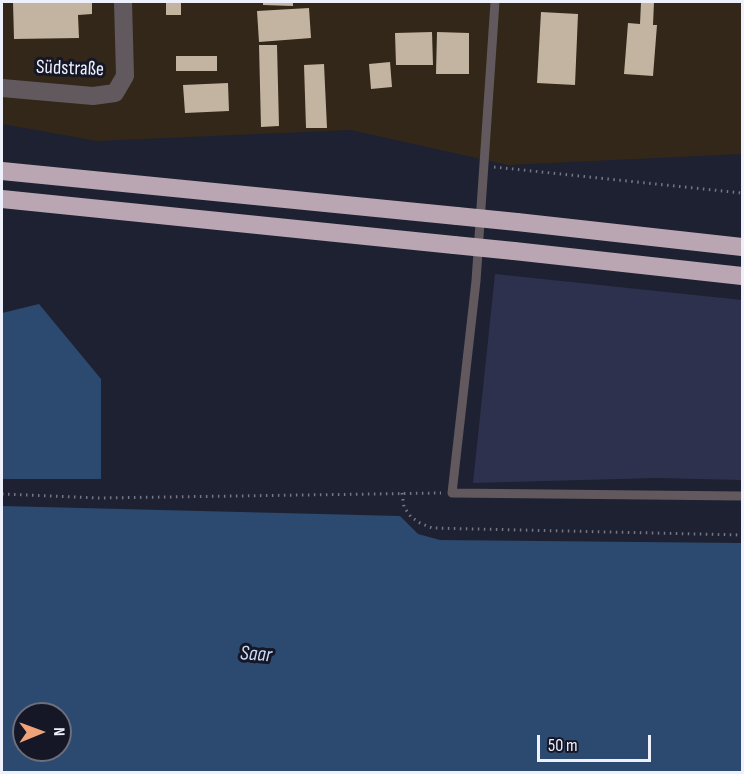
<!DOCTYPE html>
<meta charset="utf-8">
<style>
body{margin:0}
#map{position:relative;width:744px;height:774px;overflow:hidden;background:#1e2131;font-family:"Sofia Sans Condensed",sans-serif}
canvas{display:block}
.frame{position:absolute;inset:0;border:3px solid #eef0fc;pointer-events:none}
.north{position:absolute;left:12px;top:702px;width:60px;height:60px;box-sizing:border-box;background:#151727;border:2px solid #6c6e7c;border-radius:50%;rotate:89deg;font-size:16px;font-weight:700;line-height:24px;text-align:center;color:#eef0fc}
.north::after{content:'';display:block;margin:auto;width:21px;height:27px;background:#f0a278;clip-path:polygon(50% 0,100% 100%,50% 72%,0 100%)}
.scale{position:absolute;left:537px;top:735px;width:114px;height:27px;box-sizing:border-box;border:3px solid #eef0fc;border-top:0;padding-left:8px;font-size:18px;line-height:21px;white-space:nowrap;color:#eef0fc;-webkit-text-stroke:4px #151727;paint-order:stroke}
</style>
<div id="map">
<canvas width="744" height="774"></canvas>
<div class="frame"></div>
<div class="north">N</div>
<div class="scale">50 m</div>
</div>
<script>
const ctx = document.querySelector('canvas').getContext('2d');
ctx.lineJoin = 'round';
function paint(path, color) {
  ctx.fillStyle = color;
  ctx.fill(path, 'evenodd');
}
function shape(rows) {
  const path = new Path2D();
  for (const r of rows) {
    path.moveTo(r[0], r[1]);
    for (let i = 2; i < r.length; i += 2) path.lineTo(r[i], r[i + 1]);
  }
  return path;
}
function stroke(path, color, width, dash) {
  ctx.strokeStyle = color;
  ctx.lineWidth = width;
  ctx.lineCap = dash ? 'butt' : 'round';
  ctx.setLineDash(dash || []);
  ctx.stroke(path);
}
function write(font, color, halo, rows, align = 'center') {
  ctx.font = font + ' "Sofia Sans Condensed",sans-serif';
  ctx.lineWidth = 6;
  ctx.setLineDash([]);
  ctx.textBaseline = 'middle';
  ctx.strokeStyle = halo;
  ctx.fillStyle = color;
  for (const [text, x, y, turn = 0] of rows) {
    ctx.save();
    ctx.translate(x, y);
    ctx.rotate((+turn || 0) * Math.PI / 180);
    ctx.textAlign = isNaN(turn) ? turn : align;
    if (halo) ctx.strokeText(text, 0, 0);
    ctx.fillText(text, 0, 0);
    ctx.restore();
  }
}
paint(shape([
 [2,2,742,2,742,154,508,165,351,130,97,141,2,124]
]), '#322718');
paint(shape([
 [495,274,742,300,742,480,656,478,473,483]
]), '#2e314e');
paint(shape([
 [39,304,101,379,101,479,2,479,2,313],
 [2,506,400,516,418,534,440,540,742,543,742,772,2,772],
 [24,714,60,714,60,750,24,750]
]), '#2c496f');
paint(shape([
 [13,2,92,2,92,14,78,15,79,38,14,39],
 [166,2,181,2,181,15,166,15],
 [263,2,293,2,293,6,263,5],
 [641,2,654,2,653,25,657,25,653,76,624,74,628,23,640,24],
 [309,8,311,38,259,42,257,11],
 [541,12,578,14,575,85,537,83],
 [432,32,433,65,396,65,395,33],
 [437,32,469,33,469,74,436,74],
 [259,45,277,45,279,126,261,127],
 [176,56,217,56,217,71,176,71],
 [390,62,392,87,371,89,369,64],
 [324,64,327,128,306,128,304,65],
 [228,83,229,111,185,113,183,85]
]), '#c3b4a1');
stroke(shape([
 [494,167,742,193],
 [402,493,404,507,411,517,420,523,432,528,742,535],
 [2,494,98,498,441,493]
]), '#757786', 3, [1.5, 4.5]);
stroke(shape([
 [495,2,476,281,452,493,742,496]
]), '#61595e', 9);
stroke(shape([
 [2,88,93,96,115,93,125,76,123,2]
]), '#61595e', 18);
stroke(shape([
 [2,171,457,216],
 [2,199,454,245],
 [517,222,742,247],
 [514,251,742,276]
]), '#baa5b3', 18);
stroke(shape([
 [457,216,517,222],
 [454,245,514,251]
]), '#baa5b3', 18);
write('20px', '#eef0fc', '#151727', [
 ["Südstraße",70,69,2]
]);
write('italic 21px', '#c9dcf6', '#151727', [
 ["Saar",256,655,4]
]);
</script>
